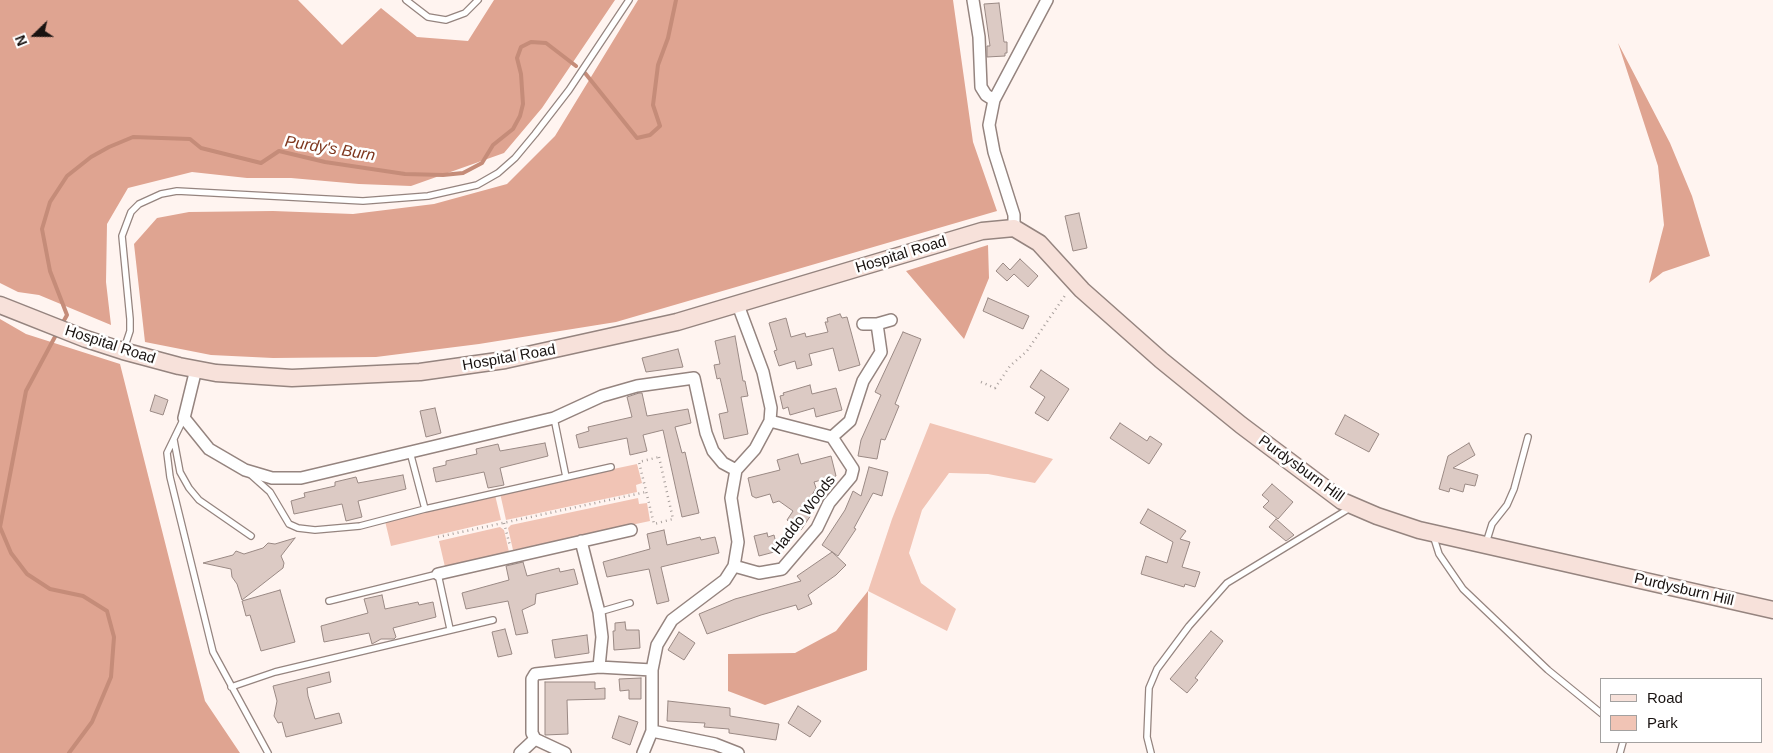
<!DOCTYPE html>
<style>
body{margin:0}
#map{position:relative;width:1773px;height:753px;overflow:hidden;background:#fff4f0;font-family:Arial,sans-serif}
canvas{display:block}
.legend{position:absolute;left:1600px;top:678px;width:162px;height:65px;box-sizing:border-box;background:#fff;border:1px solid #a3a1a0;margin:0;padding:6px 9px;list-style:none;font-size:15px;color:#191311}
.legend li{display:flex;align-items:center;gap:10px;height:25px}
.legend b{width:25px;border:1px solid #a3a1a0}
.north{position:absolute;left:10px;top:10px;width:50px;height:50px;-webkit-text-stroke:4px #fff;paint-order:stroke;rotate:248deg;font-size:14px;font-weight:700;line-height:20px;text-align:center;color:#191311}
.north::after{content:'';display:block;margin:auto;width:18px;height:22px;background:#191311;clip-path:polygon(50% 0,100% 100%,50% 72%,0 100%)}
</style>
<div id="map">
<canvas width="1773" height="753"></canvas>
<ul class="legend">
<li><b style="height:6px;background:#f7e1da"></b>Road</li>
<li><b style="height:14px;background:#f1c4b5"></b>Park</li>
</ul>
<div class="north">N</div>
</div>
<script>
const ctx = document.querySelector('canvas').getContext('2d');
ctx.lineJoin = 'round';
function paint(path, color) {
  ctx.fillStyle = color;
  ctx.fill(path, 'evenodd');
}
function shape(rows) {
  const path = new Path2D();
  for (const r of rows) {
    path.moveTo(r[0], r[1]);
    for (let i = 2; i < r.length; i += 2) path.lineTo(r[i], r[i + 1]);
  }
  return path;
}
function stroke(path, color, width, dash) {
  ctx.strokeStyle = color;
  ctx.lineWidth = width;
  ctx.lineCap = dash ? 'butt' : 'round';
  ctx.setLineDash(dash || []);
  ctx.stroke(path);
}
function write(font, color, halo, rows, align = 'center') {
  ctx.font = font + ' Arial,sans-serif';
  ctx.lineWidth = 5;
  ctx.setLineDash([]);
  ctx.textBaseline = 'middle';
  ctx.strokeStyle = halo;
  ctx.fillStyle = color;
  for (const [text, x, y, turn = 0] of rows) {
    ctx.save();
    ctx.translate(x, y);
    ctx.rotate((+turn || 0) * Math.PI / 180);
    ctx.textAlign = isNaN(turn) ? turn : align;
    if (halo) ctx.strokeText(text, 0, 0);
    ctx.fillText(text, 0, 0);
    ctx.restore();
  }
}
paint(shape([
 [930,423,1053,459,1035,483,988,474,949,473,922,510,909,553,921,583,956,609,947,631,868,591,892,519],
 [637,464,642,483,636,485,637,492,506,520,500,493],
 [495,495,501,520,391,546,385,521],
 [638,498,639,504,647,503,650,521,513,550,508,528,511,525],
 [500,527,504,530,509,552,445,567,439,541]
]), '#f1c4b5');
paint(shape([
 [0,0,298,0,342,45,381,8,417,37,468,41,494,0,615,0,542,108,504,153,411,186,359,184,291,178,247,178,192,172,128,188,107,224,106,282,111,325,39,295,18,292,0,283],
 [638,0,953,0,973,142,997,211,616,322,479,344,376,357,273,358,211,355,145,342,134,244,157,218,189,212,273,211,353,214,434,204,507,184,555,136],
 [1618,43,1670,143,1692,196,1710,256,1663,272,1649,283,1664,225,1658,166],
 [988,245,989,278,964,339,906,271],
 [0,319,26,334,120,364,205,701,240,753,0,753],
 [868,591,867,670,765,705,728,691,728,654,795,653,836,631]
]), '#dfa491');
stroke(shape([
 [585,73,637,138,650,135,660,126,653,105,658,65,668,38,676,0],
 [62,324,67,315,50,271,42,229,50,202,67,176,91,157,109,147,133,137,190,139,201,148,261,163,279,151,325,162,405,174,443,175,463,173,482,163,493,145,513,129,520,116,523,104,521,74,517,58,521,47,531,42,546,43,576,66],
 [57,333,26,391,0,527,11,553,27,574,50,589,83,596,107,611,114,637,111,677,92,722,69,753]
]), '#c58c79', 4);
const building = shape([
 [999,3,1004,42,1007,42,1007,53,1005,53,1005,56,987,57,987,46,990,46,984,4,999,3],
 [1079,213,1087,248,1073,251,1065,216,1079,213],
 [1020,259,1038,276,1028,287,1014,274,1007,281,996,271,1003,263,1010,270,1020,259],
 [988,298,1029,316,1023,329,983,311,988,298],
 [840,314,842,318,847,317,860,365,839,371,833,348,809,354,812,365,797,369,795,361,779,366,774,351,777,350,769,323,786,318,791,337,805,333,806,337,828,332,825,322,828,322,827,318,840,314],
 [903,332,921,339,895,404,899,406,885,440,881,439,877,459,858,456,861,440,881,395,875,392,903,332],
 [735,336,743,381,745,381,748,396,741,397,748,434,724,439,719,414,728,412,720,378,717,379,714,365,720,364,715,341,735,336],
 [678,349,683,367,646,372,642,358,678,349],
 [1041,370,1069,389,1048,421,1035,413,1045,397,1030,387,1041,370],
 [810,385,812,394,836,388,842,410,816,417,814,408,790,415,788,407,783,409,780,396,784,395,783,393,810,385],
 [639,393,642,393,647,416,688,409,691,423,675,427,682,453,685,452,699,513,682,517,663,430,643,435,647,451,630,455,627,438,579,448,576,435,589,431,588,427,632,417,627,397,639,393],
 [155,395,168,400,163,415,150,411,155,395],
 [435,408,441,433,426,437,420,411,435,408],
 [1345,415,1379,434,1369,452,1335,434,1345,415],
 [1120,423,1147,441,1150,436,1162,444,1149,464,1110,438,1120,423],
 [545,443,548,456,500,468,504,485,488,488,484,472,436,482,433,468,446,465,446,461,477,454,476,449,498,444,500,451,545,443],
 [1469,443,1475,455,1453,468,1478,475,1475,486,1465,484,1463,492,1450,488,1449,492,1439,489,1448,456,1469,443],
 [798,454,801,464,831,456,836,476,814,482,816,488,805,507,813,512,801,530,787,520,793,511,779,501,773,503,770,494,756,498,752,496,748,478,780,470,777,460,798,454],
 [869,467,888,472,882,496,873,493,854,528,856,529,838,556,822,545,845,510,853,491,861,496,869,467],
 [403,475,406,489,358,501,362,517,346,521,342,504,294,514,291,501,305,497,304,493,335,486,335,482,356,477,358,483,403,475],
 [1272,484,1293,502,1278,519,1263,507,1269,501,1262,495,1272,484],
 [1148,509,1186,531,1180,539,1190,542,1182,567,1200,572,1195,587,1185,584,1184,587,1141,574,1146,556,1167,563,1173,542,1140,523,1148,509],
 [1276,519,1294,535,1286,541,1269,527,1276,519],
 [664,530,667,545,700,537,701,540,715,537,719,553,661,567,669,601,657,604,649,569,607,577,603,562,650,549,647,534,664,530],
 [767,533,768,537,774,535,778,551,759,556,754,536,767,533],
 [295,538,281,556,284,563,283,568,242,600,237,584,232,577,231,569,203,563,233,555,236,551,244,554,263,548,268,543,275,544,295,538],
 [832,552,846,565,836,575,808,595,812,604,798,610,796,605,761,615,707,634,699,614,735,599,801,581,797,576,832,552],
 [523,562,527,576,559,568,560,572,574,569,578,584,536,594,535,604,522,610,528,633,516,635,508,601,466,609,462,593,509,580,506,566,523,562],
 [280,590,295,642,261,651,250,615,246,616,242,601,280,590],
 [382,595,385,609,418,602,419,605,433,602,436,617,393,628,396,637,394,639,381,639,372,644,369,633,324,642,321,626,368,613,364,599,382,595],
 [625,622,626,630,639,630,640,648,614,650,613,631,615,631,615,623,625,622],
 [505,629,512,654,498,657,492,632,505,629],
 [1211,631,1223,641,1195,678,1198,680,1187,693,1170,679,1211,631],
 [679,632,695,643,684,660,668,650,679,632],
 [587,635,589,653,555,658,552,640,587,635],
 [329,672,331,682,307,688,308,696,315,719,339,713,342,723,286,737,282,722,278,723,274,716,277,701,273,686,329,672],
 [641,678,641,699,629,699,629,690,620,691,619,679,641,678],
 [545,682,595,682,595,689,605,688,605,699,567,700,568,734,545,735,545,682],
 [668,701,730,708,730,716,779,724,776,740,729,733,729,729,704,727,705,723,667,721,668,701],
 [798,706,821,721,810,737,788,723,798,706],
 [619,716,638,722,630,745,612,738,619,716]
]);
paint(building, '#dccac4');
stroke(building, '#9a8984', 1);
const service = shape([
 [406,0,428,17,446,20,465,13,478,0],
 [124,349,130,331,130,319,122,236,131,212,139,204,161,194,177,191,363,201,428,196,477,185,498,173,515,158,535,134,569,90,629,0],
 [184,418,167,453,170,477,213,652,268,753],
 [554,418,566,477],
 [174,440,180,472,189,488,199,500,251,536],
 [410,452,425,509,611,467],
 [251,475,270,492,289,524,298,528,315,530,360,526,425,509],
 [1433,535,1439,554,1463,589,1548,670,1602,714],
 [1486,543,1492,524,1507,505,1514,489,1528,437],
 [329,601,438,574,450,629],
 [599,612,630,603],
 [231,687,275,672,493,620],
 [1151,753,1147,737,1149,688,1157,669,1189,626,1227,583,1350,508],
 [1620,753,1623,742]
]);
const minor = shape([
 [973,0,979,37,981,87,986,95,994,100],
 [1014,228,1014,215,994,152,989,125,994,100,1047,0],
 [863,324,877,324,891,320],
 [196,369,184,418,209,449,245,470,272,478,301,478,554,418,602,396,637,386,694,378,706,433,713,451,723,463,736,470],
 [832,437,850,421,863,381,881,352,877,324],
 [581,541,599,612,602,637,599,667],
 [734,566,759,573,782,569,817,528,829,503,851,477,853,469,832,437,770,421],
 [438,574,631,530],
 [652,731,715,744,738,753],
 [520,753,535,739],
 [565,753,535,739,532,733,532,679,535,674,599,667,652,670],
 [643,753,652,731,652,670,657,645,672,620,725,580,734,566,738,542,731,498,736,470,755,449,770,421,771,408,763,372,738,305]
]);
const secondary = shape([
 [0,305,86,339,123,351,179,366,216,373,292,378,420,372,505,360,677,322,982,231,1014,228,1039,243,1082,290,1161,360,1241,425,1342,501,1377,516,1419,530,1773,610]
]);
stroke(service, '#95847f', 8);
stroke(minor, '#95847f', 14);
stroke(secondary, '#95847f', 19);
stroke(shape([
 [981,382,995,388,1010,366,1027,351,1066,294],
 [659,457,673,519,654,524,639,462,659,457],
 [504,523,510,546],
 [438,537,646,492]
]), '#a9a09d', 2.5, [1, 4]);
stroke(service, '#fff', 5.5);
stroke(minor, '#fff', 11);
stroke(secondary, '#f7e1da', 16);
write('15px', '#191311', '#fff', [
 ["Hospital Road",901,255,-17],
 ["Hospital Road",110,345,18],
 ["Hospital Road",509,358,-10],
 ["Purdysburn Hill",1301,469,36],
 ["Haddo Woods",804,515,-53],
 ["Purdysburn Hill",1684,590,13]
]);
write('italic 16px', '#7e371e', '#fff', [
 ["Purdy's Burn",330,149,9]
]);
</script>
